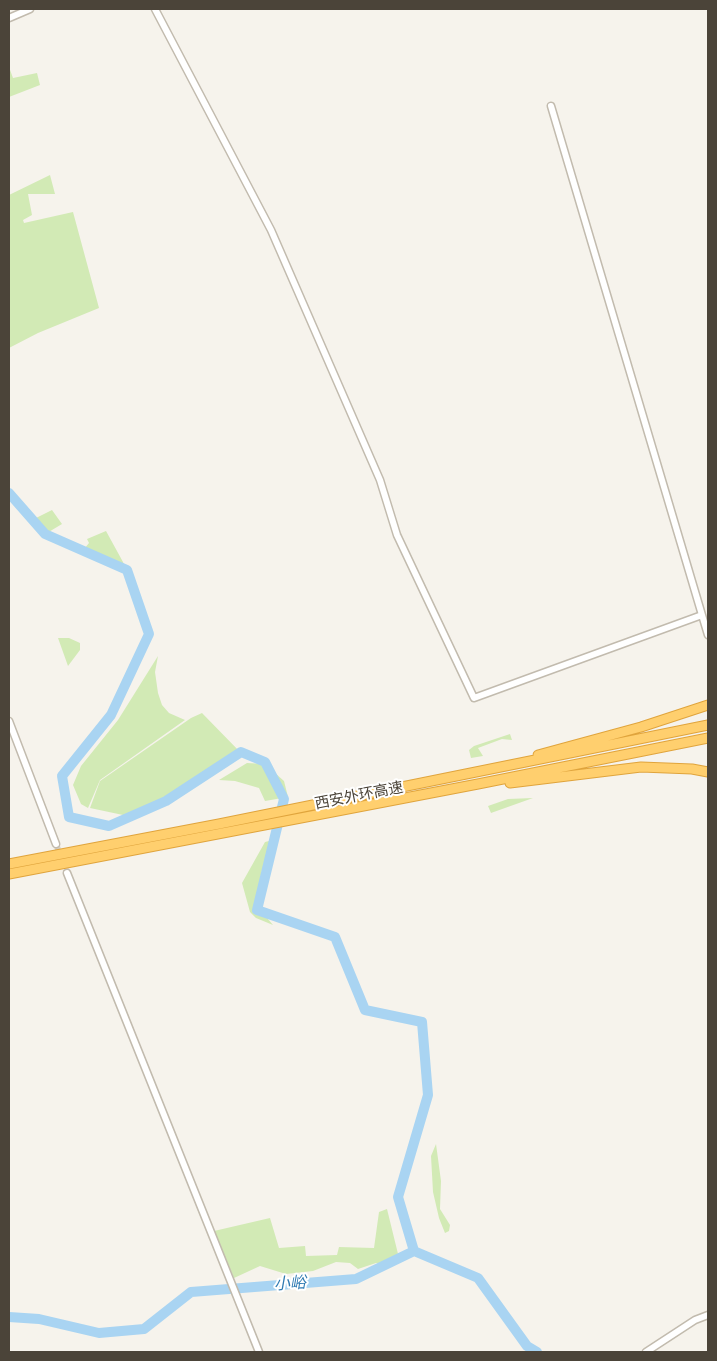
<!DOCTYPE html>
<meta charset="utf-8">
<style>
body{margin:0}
#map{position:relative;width:717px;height:1361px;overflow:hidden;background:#f6f3ec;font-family:"Fira Sans Condensed",sans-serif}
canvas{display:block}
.frame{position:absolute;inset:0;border:10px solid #4b4439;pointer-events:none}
</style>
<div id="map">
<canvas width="717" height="1361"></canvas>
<div class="frame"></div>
</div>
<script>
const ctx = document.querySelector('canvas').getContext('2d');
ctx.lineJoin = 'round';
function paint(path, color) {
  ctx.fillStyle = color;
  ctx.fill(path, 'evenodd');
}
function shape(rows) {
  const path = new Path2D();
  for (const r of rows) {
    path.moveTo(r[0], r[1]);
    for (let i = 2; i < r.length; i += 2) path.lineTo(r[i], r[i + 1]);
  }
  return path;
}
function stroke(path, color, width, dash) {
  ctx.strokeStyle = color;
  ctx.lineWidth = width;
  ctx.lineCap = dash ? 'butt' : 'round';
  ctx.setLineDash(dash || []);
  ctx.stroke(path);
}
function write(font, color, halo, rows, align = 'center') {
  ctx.font = font + ' "Fira Sans Condensed","Noto Sans SC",sans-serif';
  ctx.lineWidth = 4;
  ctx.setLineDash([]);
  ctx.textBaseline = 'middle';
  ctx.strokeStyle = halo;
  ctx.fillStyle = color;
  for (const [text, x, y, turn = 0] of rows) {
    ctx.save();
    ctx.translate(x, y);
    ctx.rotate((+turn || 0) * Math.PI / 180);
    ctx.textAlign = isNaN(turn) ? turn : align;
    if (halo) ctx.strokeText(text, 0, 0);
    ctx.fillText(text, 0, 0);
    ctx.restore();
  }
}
paint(shape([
 [9,67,13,78,37,73,40,85,9,97],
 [50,175,55,194,28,194,32,215,23,220,24,223,73,212,99,308,38,333,9,348,9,195],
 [52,510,62,524,47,533,30,521],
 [106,531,123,562,126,570,84,549,89,543,87,539],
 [58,638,69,638,80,643,80,650,68,666],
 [158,656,155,672,158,693,162,705,169,713,185,720,100,780,88,808,81,804,73,785,81,766,118,720],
 [202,713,242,754,208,770,142,814,123,815,90,808,100,781,191,718],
 [510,734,512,740,502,739,478,748,483,756,471,758,469,750,474,746],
 [247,763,265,764,284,781,288,797,265,801,259,788,235,781,219,780],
 [533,798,491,813,488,806,508,799],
 [277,839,262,870,257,893,262,912,273,925,256,918,250,912,242,883,265,842],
 [436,1144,441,1181,440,1209,450,1225,449,1231,445,1233,439,1218,433,1192,431,1156],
 [387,1209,399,1258,394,1263,376,1263,358,1269,350,1263,336,1262,313,1271,286,1274,260,1266,234,1278,214,1231,270,1218,279,1248,305,1246,306,1256,337,1255,339,1247,374,1248,379,1212]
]), '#d2eab5');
stroke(shape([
 [9,493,45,534,127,570,149,634,111,715,62,776,69,817,109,826,166,801,241,752,265,762,284,799,257,910,335,937,365,1010,422,1022,428,1095,398,1197,414,1251],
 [9,1317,39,1319,99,1333,144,1329,191,1292,356,1279,414,1251,478,1278,527,1346,537,1352]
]), '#a9d4f2', 10);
stroke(shape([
 [56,844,67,873]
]), '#d4d0c8', 6, [6, 3]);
const minor = shape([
 [155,9,271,230,380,480,397,535,474,698,702,615,708,635],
 [9,18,30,9],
 [551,106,702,615],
 [9,721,56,844],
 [67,873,259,1352],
 [646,1352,695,1320,708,1315]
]);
const highway = shape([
 [538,755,641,727,708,705],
 [510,783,641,767,692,769,708,772],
 [9,864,219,824,708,725],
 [9,874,478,784,708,738]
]);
stroke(minor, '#c2bbae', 9);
stroke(highway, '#e0a43c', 11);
stroke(minor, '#fff', 6);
stroke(highway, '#ffcf6e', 9);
write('15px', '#4b4439', '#fff', [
 ["西安外环高速",359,796,-11]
]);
write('italic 16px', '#2e7ab2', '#fff', [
 ["小峪",290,1284,-4]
]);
</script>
